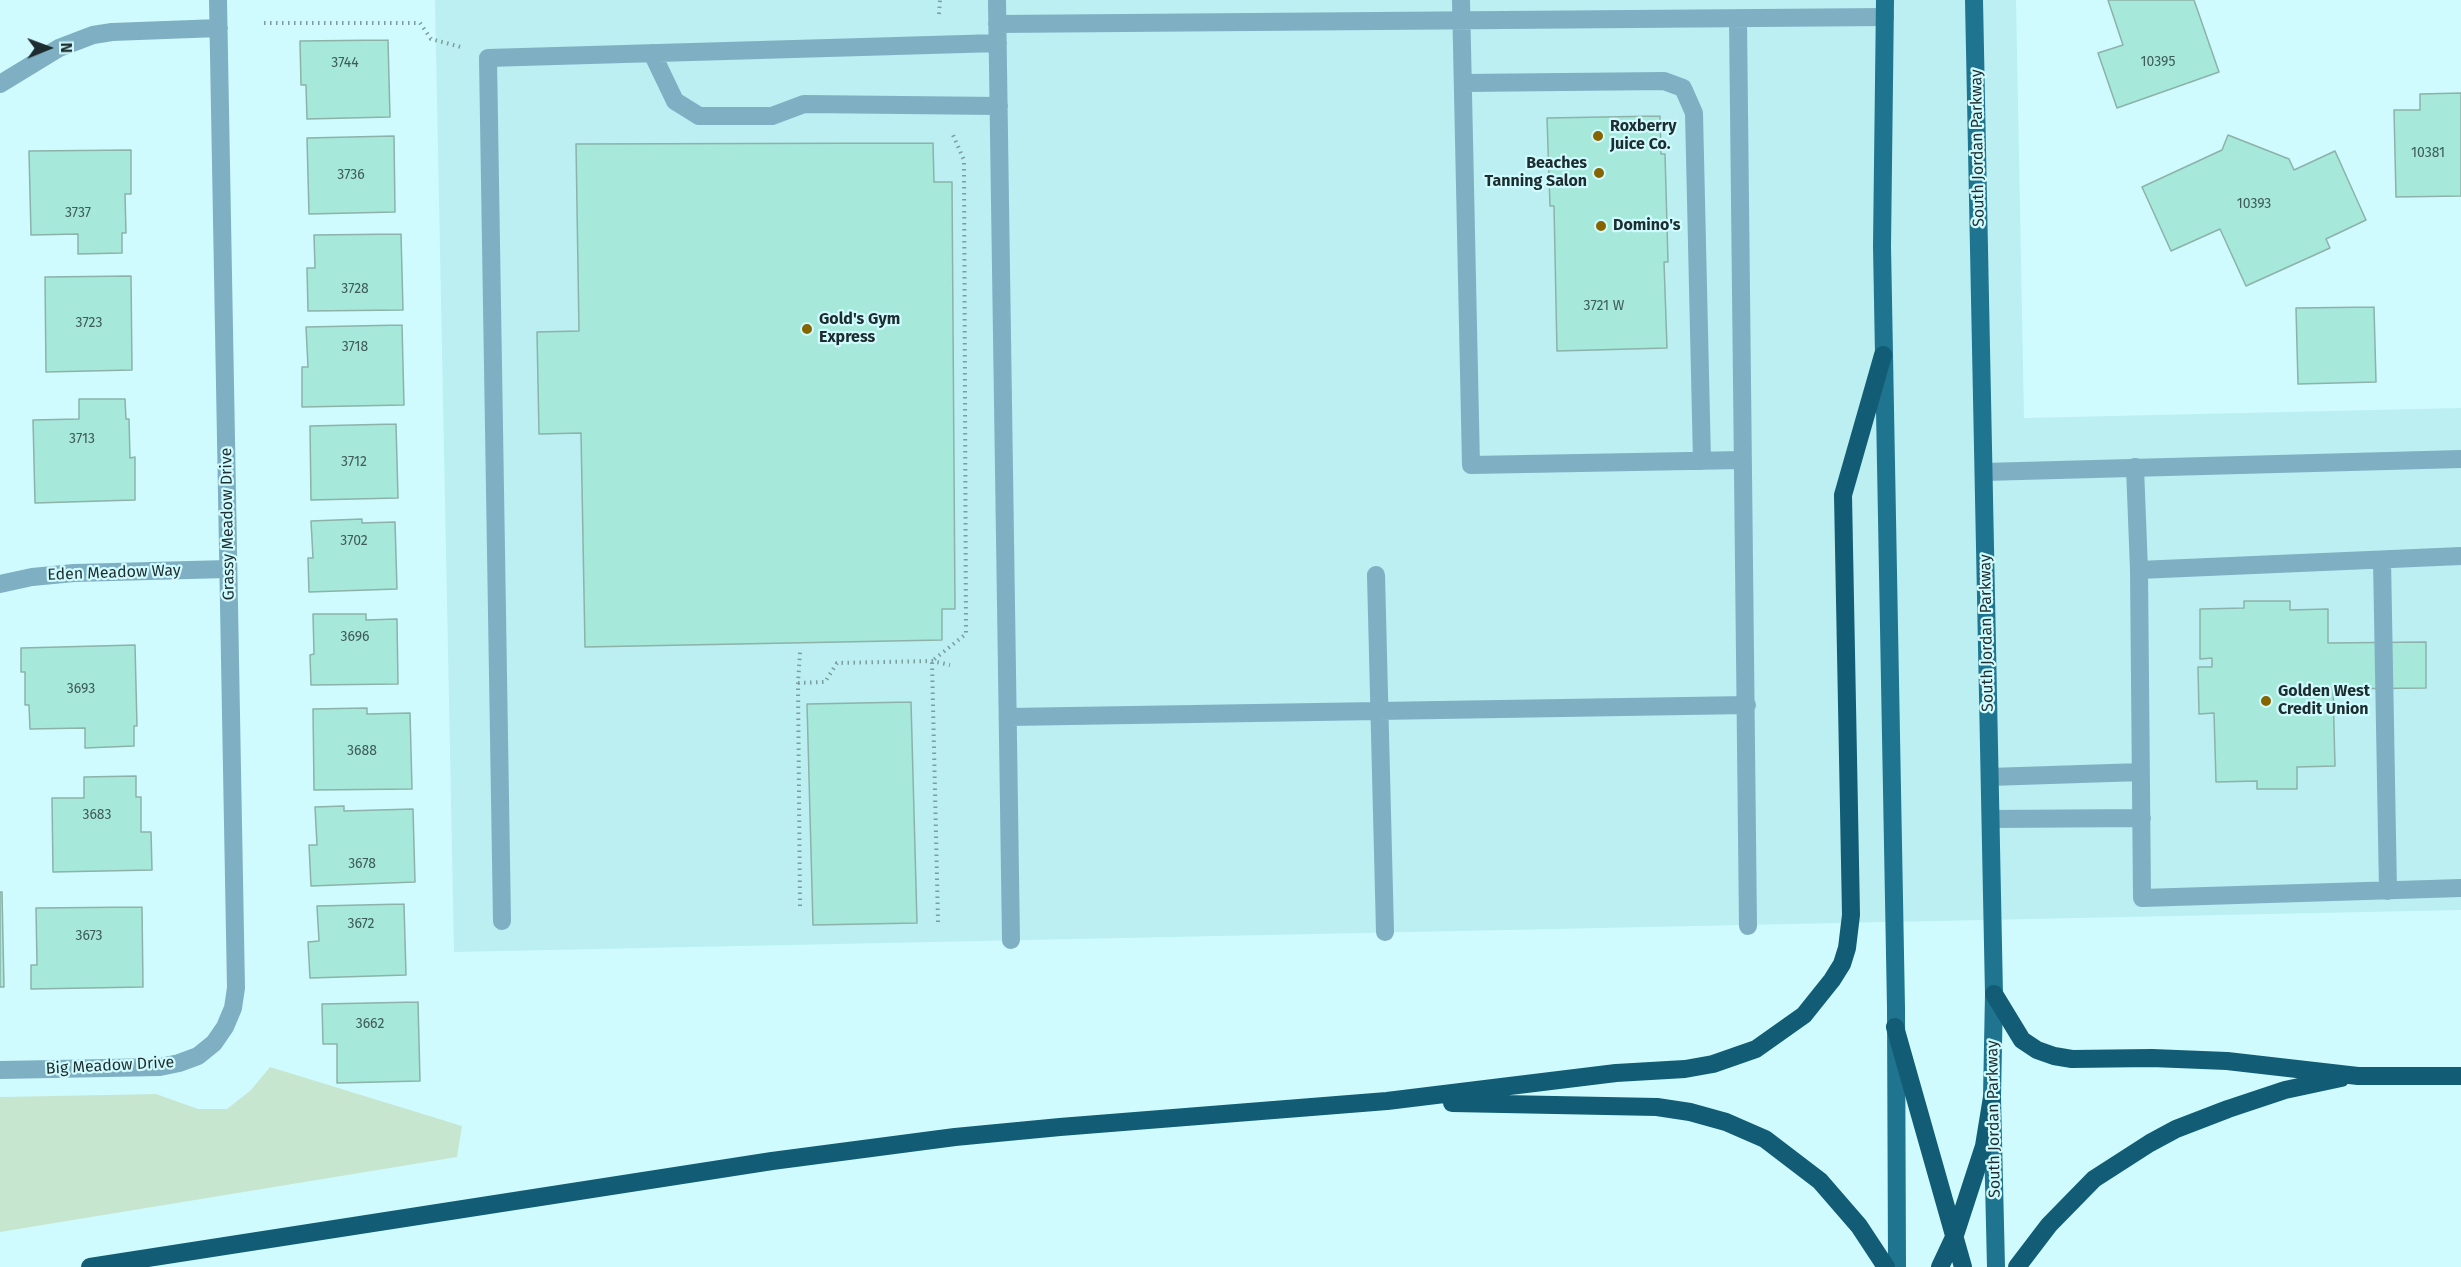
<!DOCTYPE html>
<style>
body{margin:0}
#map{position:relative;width:2461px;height:1267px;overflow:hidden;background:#d0fbfe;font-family:"Fira Sans",sans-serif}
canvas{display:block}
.north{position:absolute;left:18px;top:18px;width:60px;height:60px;-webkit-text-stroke:4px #d0fbfe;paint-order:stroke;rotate:89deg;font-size:16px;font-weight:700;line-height:24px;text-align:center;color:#1d2d2f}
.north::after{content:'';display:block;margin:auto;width:21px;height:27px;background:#1d2d2f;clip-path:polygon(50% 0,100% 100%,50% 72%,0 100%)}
</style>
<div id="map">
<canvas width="2461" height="1267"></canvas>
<div class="north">N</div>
</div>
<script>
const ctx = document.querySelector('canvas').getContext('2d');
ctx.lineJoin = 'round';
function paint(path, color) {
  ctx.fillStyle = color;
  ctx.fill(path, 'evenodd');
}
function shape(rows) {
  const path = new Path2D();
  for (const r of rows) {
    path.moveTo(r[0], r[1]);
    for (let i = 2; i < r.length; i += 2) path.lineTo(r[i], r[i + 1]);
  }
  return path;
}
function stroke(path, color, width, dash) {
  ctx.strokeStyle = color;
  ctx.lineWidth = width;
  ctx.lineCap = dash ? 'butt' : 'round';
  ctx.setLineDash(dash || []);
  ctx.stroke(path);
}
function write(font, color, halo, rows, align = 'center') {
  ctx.font = font + ' "Fira Sans",sans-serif';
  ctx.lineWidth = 4.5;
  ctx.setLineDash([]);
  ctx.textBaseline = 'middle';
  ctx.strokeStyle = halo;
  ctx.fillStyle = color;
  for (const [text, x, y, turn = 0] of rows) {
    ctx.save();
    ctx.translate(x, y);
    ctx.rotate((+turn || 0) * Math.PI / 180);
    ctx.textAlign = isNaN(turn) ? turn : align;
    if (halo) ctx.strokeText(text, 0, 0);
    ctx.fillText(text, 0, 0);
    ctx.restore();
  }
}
paint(shape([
 [435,0,2016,0,2024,418,2461,408,2461,910,454,952]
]), '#bbeff2');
paint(shape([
 [270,1067,462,1126,457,1157,0,1232,0,1097,156,1094,198,1109,227,1109,251,1090]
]), '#c7e6d0');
const building = shape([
 [2108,0,2194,0,2219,72,2117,108,2098,53,2123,45,2108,0],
 [388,40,390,117,307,119,306,85,301,85,300,41,388,40],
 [2461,93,2461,196,2396,197,2394,110,2420,110,2420,94,2461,93],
 [1660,116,1661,154,1665,154,1668,262,1664,262,1667,348,1557,351,1554,206,1550,206,1547,118,1660,116],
 [2228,135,2289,159,2294,170,2335,151,2366,220,2326,239,2330,248,2246,286,2220,229,2171,251,2142,187,2222,150,2228,135],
 [394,136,395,212,309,214,307,138,394,136],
 [933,143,934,182,952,182,955,609,942,609,942,640,585,647,581,433,539,434,537,332,579,331,576,144,933,143],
 [131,150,131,194,125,194,126,233,122,233,122,253,78,254,78,234,31,235,29,151,131,150],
 [401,234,403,310,308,311,307,268,315,268,314,235,401,234],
 [131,276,132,370,46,372,45,277,131,276],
 [2374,307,2376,382,2298,384,2296,308,2374,307],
 [402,325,404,405,302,407,302,367,308,367,306,327,402,325],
 [79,399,125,399,126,419,129,419,130,458,135,457,135,500,35,503,33,420,79,419,79,399],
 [396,424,398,498,311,500,310,426,396,424],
 [362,519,362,523,395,522,397,589,309,592,308,558,313,558,311,521,362,519],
 [2244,601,2290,601,2290,610,2328,609,2328,643,2426,642,2426,688,2333,689,2335,766,2297,767,2297,789,2257,789,2257,781,2216,782,2214,713,2199,714,2198,667,2212,667,2212,658,2200,659,2200,609,2244,608,2244,601],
 [313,614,366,614,366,620,397,619,398,684,311,685,310,655,314,654,313,614],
 [135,645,137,726,134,726,134,746,85,748,85,728,30,729,29,705,25,705,25,672,21,672,21,648,135,645],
 [911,702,917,923,813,925,807,704,911,702],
 [367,708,367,714,410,713,412,789,314,790,313,709,367,708],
 [136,776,136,797,141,797,141,832,151,832,152,870,53,872,52,798,84,798,84,777,136,776],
 [344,806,344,811,413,809,415,882,311,886,309,845,317,845,315,807,344,806],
 [0,892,2,892,4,987,0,987,0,892],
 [404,904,406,975,310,978,308,942,319,941,317,906,404,904],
 [142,907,143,987,31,989,31,965,37,965,36,908,142,907],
 [418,1002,420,1081,337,1083,337,1044,323,1044,322,1004,418,1002]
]);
paint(building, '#a6e8d9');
stroke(building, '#8cb2a9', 1.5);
stroke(shape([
 [939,14,940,0],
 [264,23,420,23,431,39,461,47],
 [798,683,825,682,837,663,932,661,950,665],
 [800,906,798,683,800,652],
 [938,922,932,661,966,634,964,160,953,135]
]), '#7d9c9e', 4, [1.5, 4.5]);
stroke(shape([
 [997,0,1011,940],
 [1461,0,1471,465,1743,460],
 [1738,19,1748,926],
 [997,24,1885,17],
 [652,53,675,101,699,116,772,116,804,104,999,106],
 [1463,83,1664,81,1683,88,1694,113,1702,461],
 [0,84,59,48,93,35,112,32,219,28],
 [2135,467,2139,570,2142,898,2461,888],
 [1984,472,2461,459],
 [2382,560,2388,891],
 [2139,570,2461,556],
 [1376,575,1385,932],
 [0,584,32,577,74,573,228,569],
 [1009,717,1747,705],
 [1990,777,2141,772],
 [1991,819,2142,818],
 [502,921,488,58,998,43],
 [0,1070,160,1067,179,1063,198,1056,214,1043,225,1027,233,1008,236,988,218,0]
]), '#7fafc3', 18);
stroke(shape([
 [1885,0,1882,246,1896,1008,1897,1267],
 [1974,0,1994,994,1992,1097,1996,1267]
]), '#1f7490', 18);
stroke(shape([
 [1994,994,2022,1040,2037,1050,2054,1056,2072,1059,2152,1058,2227,1061,2358,1076,2461,1076],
 [1895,1027,1963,1267],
 [1452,1103,1657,1107,1690,1112,1726,1122,1765,1139,1820,1181,1859,1226,1886,1267],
 [90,1267,772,1161,955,1137,1060,1127,1387,1101,1616,1073,1685,1069,1713,1064,1756,1049,1804,1015,1832,980,1842,964,1847,948,1851,915,1843,495,1883,355],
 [1940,1267,1955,1235,1984,1146,1992,1097],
 [2017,1267,2049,1225,2094,1179,2150,1143,2176,1129,2228,1109,2285,1090,2341,1078]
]), '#125d75', 18);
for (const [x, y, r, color] of [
 [1598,136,6,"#866400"],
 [1599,173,6,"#866400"],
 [1601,226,6,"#866400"],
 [807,329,6,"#866400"],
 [2266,701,6,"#866400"]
]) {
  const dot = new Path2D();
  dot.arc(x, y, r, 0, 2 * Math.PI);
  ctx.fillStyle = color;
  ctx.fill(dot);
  stroke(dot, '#d0fbfe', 2);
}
write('14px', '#3f5c5a', null, [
 ["10395",2158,62],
 ["3744",345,63],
 ["10381",2428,153],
 ["3736",351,175],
 ["10393",2254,204],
 ["3737",78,213],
 ["3728",355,289],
 ["3721 W",1604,306],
 ["3723",89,323],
 ["3718",355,347],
 ["3713",82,439],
 ["3712",354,462],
 ["3702",354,541],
 ["3696",355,637],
 ["3693",81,689],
 ["3688",362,751],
 ["3683",97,815],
 ["3678",362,864],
 ["3672",361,924],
 ["3673",89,936],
 ["3662",370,1024]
]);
write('bold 16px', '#1d2d2f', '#d0fbfe', [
 ["Roxberry",1610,127],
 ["Juice Co.",1610,145],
 ["Beaches",1587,164,"right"],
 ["Tanning Salon",1587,182,"right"],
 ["Domino's",1613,226],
 ["Gold's Gym",819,320],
 ["Express",819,338],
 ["Golden West",2278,692],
 ["Credit Union",2278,710]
], 'left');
write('16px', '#1d2d2f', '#d0fbfe', [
 ["South Jordan Parkway",1978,148,-91],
 ["Grassy Meadow Drive",228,524,-91],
 ["Eden Meadow Way",114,573,-2],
 ["South Jordan Parkway",1987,633,-91],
 ["Big Meadow Drive",110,1066,-3],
 ["South Jordan Parkway",1994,1119,-91]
]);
</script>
